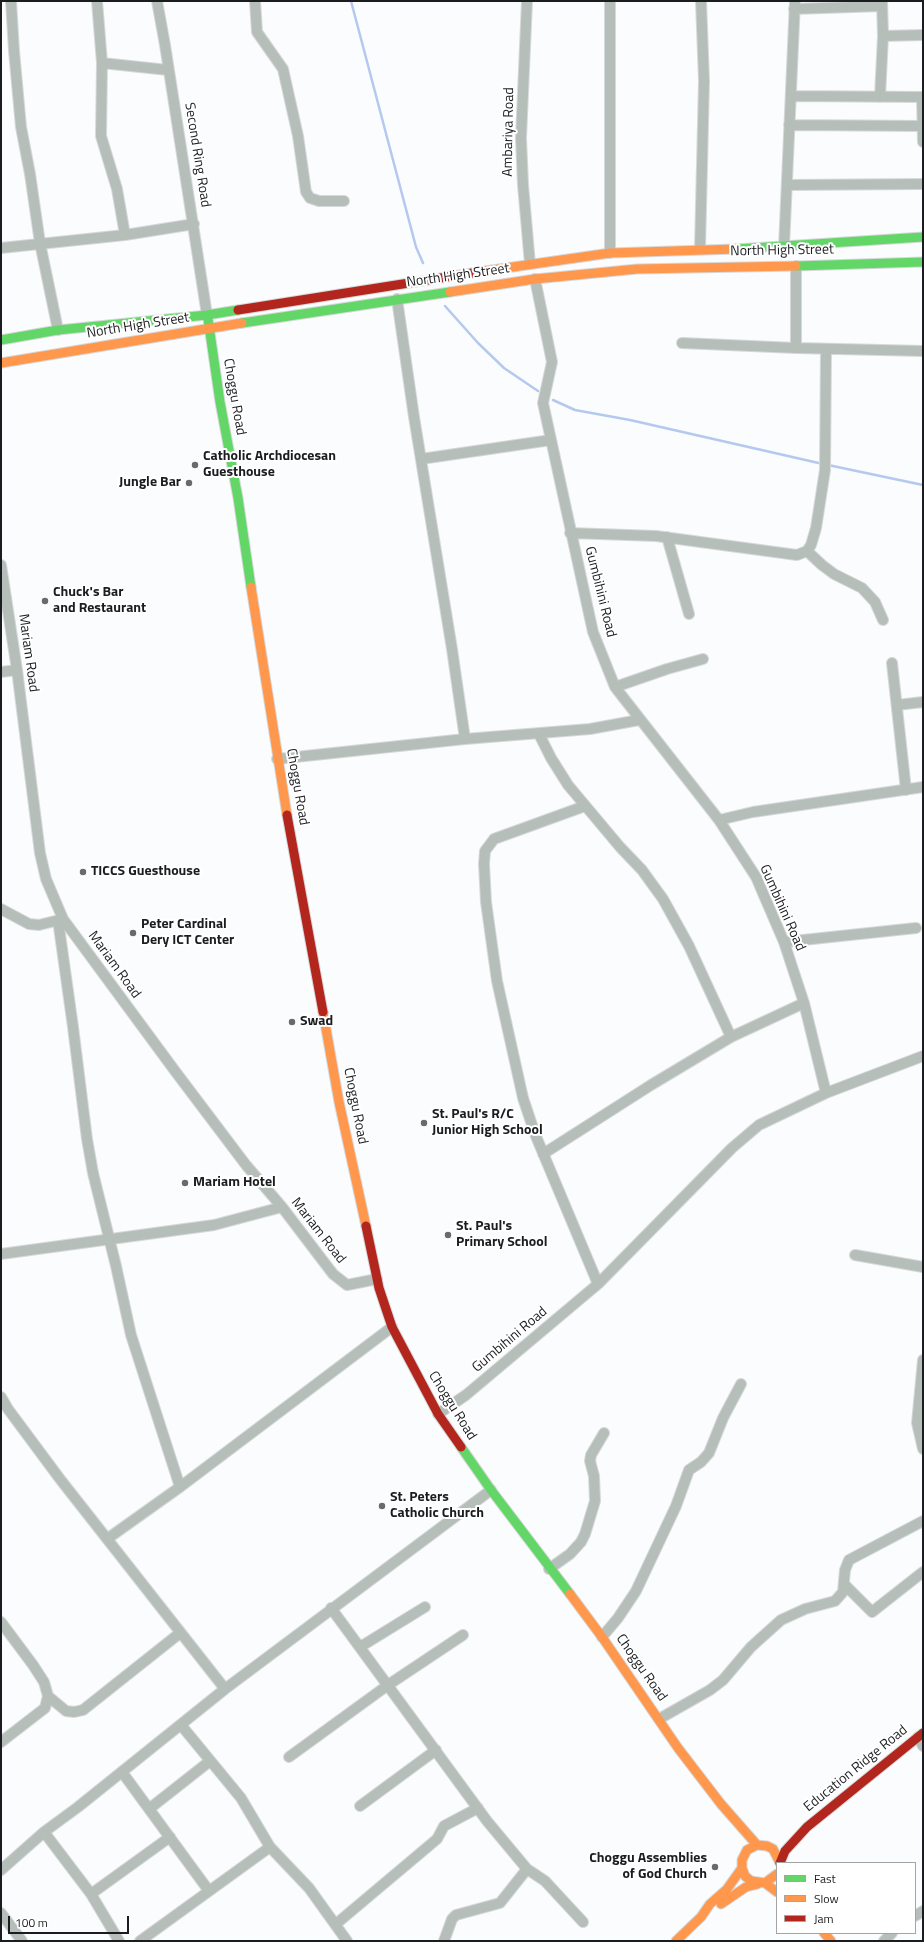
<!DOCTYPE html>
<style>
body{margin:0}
#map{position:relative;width:924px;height:1942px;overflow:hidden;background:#fafcfe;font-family:"Titillium Web",sans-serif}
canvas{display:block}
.frame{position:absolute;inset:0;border:2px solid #1b1c1f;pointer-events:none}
.legend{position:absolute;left:776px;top:1862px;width:140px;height:72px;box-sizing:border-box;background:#fff;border:1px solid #a4a4a5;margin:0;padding:5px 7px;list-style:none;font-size:12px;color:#1b1c1f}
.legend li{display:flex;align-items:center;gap:8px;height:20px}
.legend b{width:20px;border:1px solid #a4a4a5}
.scale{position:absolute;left:8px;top:1916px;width:121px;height:18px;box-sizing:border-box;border:2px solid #1b1c1f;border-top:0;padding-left:5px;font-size:12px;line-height:14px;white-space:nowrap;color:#1b1c1f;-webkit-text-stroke:3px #fff;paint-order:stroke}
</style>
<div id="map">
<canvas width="924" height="1942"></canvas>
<div class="frame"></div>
<ul class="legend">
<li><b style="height:5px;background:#63d668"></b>Fast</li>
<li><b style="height:5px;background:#ff974d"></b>Slow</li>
<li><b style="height:5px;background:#b3261e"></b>Jam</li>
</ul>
<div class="scale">100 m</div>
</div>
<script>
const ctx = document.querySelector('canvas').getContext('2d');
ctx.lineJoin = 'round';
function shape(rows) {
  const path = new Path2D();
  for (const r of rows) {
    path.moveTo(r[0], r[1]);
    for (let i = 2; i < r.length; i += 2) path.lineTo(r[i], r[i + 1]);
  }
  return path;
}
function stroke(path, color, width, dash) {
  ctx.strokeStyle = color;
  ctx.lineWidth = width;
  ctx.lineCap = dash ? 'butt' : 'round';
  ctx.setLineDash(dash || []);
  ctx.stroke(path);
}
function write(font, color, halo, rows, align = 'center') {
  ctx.font = font + ' "Titillium Web",sans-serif';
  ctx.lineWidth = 4;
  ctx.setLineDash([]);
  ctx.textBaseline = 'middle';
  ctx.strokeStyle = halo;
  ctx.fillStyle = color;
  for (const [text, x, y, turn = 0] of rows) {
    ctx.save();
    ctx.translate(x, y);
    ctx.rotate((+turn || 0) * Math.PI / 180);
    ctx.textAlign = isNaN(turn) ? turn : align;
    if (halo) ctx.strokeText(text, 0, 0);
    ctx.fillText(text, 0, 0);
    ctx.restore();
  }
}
stroke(shape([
 [351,1,416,247,423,263],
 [445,306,478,343,504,368,538,391],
 [553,400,575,410,630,420,823,464],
 [828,465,923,485]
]), '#b5c8ee', 2.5);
const street = shape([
 [11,1,14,51,21,127,30,174,40,243,58,330],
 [97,1,102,63,101,136,117,189,125,235],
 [157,1,165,45,207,315],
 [255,1,257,32,283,69,298,136,306,192,310,198,319,201,344,201],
 [527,1,521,138,523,185,530,264],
 [794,9,882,6],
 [883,36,923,35],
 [102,63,168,70],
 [791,96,923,97],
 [880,97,883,36,882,1],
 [922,97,923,142],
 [789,125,923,126],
 [787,185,923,184],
 [784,247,795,1],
 [1,248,125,235,194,224],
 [700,249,704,81,701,1],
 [610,253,610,1],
 [796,266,796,348],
 [535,279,552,362,543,403,593,632,615,687,719,820,756,877,784,942,804,1003,826,1093],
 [397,299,414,417,452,649,465,739],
 [682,343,796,348,923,351],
 [421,459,551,440],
 [570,533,656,536,797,555,807,551,811,545,816,528,825,470,826,349],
 [667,537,689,614],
 [807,551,822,565,834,574,862,588,875,602,883,620],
 [1,565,17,670,40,853,46,879,63,919,175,1071,246,1165,282,1207,333,1274,347,1285,377,1279],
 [892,663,906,790],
 [1,672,17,670],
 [615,687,667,669,703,659],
 [897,705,923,702],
 [539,734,551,758,568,785,620,847,642,870,663,899,689,946,731,1037],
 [277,759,465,739,590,729,639,720],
 [585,806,494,839,485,851,484,864,486,902,497,981,523,1098,535,1134,598,1284],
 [719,820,753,812,923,787],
 [1,909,29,924,39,925,63,919],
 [58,920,73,1027,87,1139,93,1173,116,1266,131,1335,180,1487],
 [784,942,916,928],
 [543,1154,651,1085,731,1037,804,1003],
 [1,1254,214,1225,282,1207],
 [855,1255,923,1267],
 [923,1360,917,1423,923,1449],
 [1,1397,8,1409,60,1479,225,1689],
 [438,1414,466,1395,598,1284,732,1148,759,1125,826,1093,923,1056],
 [107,1539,180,1487,392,1327],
 [549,1569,570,1554,581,1542,585,1534,595,1501,594,1476,590,1461,591,1455,604,1433],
 [844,1584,872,1612,923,1572],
 [331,1608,487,1821,527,1869,545,1881,583,1922],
 [1,1622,33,1665,44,1682,48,1696,45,1708,1,1742],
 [602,1637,618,1618,636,1591,676,1506,689,1470,701,1462,709,1453,723,1418,741,1384],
 [360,1647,425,1607],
 [48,1696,66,1711,74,1712,83,1710,180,1633],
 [659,1719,710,1690,723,1680,751,1647,781,1620,805,1609,835,1601,843,1592,845,1570,849,1560,923,1521],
 [181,1725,241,1798,270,1847,309,1888,347,1941],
 [918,1737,923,1746],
 [289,1757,388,1685,463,1635],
 [122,1772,209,1891],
 [360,1806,436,1750],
 [149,1809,210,1761],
 [44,1832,91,1894,119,1941],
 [1,1870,44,1832,78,1807,225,1689,491,1490],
 [91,1894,170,1837],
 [1,1913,22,1941],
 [915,1916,923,1911],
 [336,1924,437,1839,444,1826,478,1808],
 [140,1941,270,1847],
 [444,1941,452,1919,456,1915,500,1903,527,1869],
 [884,1941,892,1933]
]);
const fast = shape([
 [736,249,923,237],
 [796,266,923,262],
 [208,319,220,402,238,498,251,587],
 [242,323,450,292],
 [1,340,58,330,207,315,238,310],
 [461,1447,491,1490,570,1594]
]);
const slow = shape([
 [485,271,610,253,736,249],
 [450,292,535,279,637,269,796,266],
 [1,363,242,323],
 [251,587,287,815],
 [323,1012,339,1102,366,1226],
 [570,1594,602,1637,678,1748,721,1804,757,1845],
 [777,1874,765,1883,751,1881,745,1876,742,1868,742,1860,747,1850,757,1845,767,1846,773,1849,780,1863],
 [765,1883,777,1892],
 [721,1904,746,1887,758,1884],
 [824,1933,831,1941],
 [676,1941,701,1917,710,1904,727,1889,742,1868]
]);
const jam = shape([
 [238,310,485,271],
 [287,815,323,1012],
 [366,1226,379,1288,392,1327,438,1414,461,1447],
 [780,1863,785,1851,807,1827,923,1733]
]);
stroke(street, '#d7d8d9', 12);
stroke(fast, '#d7d8d9', 11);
stroke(slow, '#d7d8d9', 11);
stroke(jam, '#d7d8d9', 11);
stroke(street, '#b6beb9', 10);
stroke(fast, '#63d668', 9);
stroke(slow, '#ff974d', 9);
stroke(jam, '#b3261e', 9);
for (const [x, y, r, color] of [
 [195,465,4,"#696a6d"],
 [189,483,4,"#696a6d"],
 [45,601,4,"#696a6d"],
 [83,872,4,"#696a6d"],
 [133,933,4,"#696a6d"],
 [292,1022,4,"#696a6d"],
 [424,1123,4,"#696a6d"],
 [185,1183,4,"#696a6d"],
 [448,1235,4,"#696a6d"],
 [382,1506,4,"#696a6d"],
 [715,1867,4,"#696a6d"]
]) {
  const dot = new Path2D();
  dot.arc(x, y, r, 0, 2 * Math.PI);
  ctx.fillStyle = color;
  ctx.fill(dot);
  stroke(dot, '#fff', 1.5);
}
write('14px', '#1b1c1f', '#fff', [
 ["Ambariya Road",509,132,-89],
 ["Second Ring Road",197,155,81],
 ["North High Street",782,251,-1],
 ["North High Street",458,276,-8],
 ["North High Street",138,326,-9],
 ["Choggu Road",234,397,80],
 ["Gumbihini Road",600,592,76],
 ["Mariam Road",28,653,82],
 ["Choggu Road",297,787,80],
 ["Gumbihini Road",782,908,66],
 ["Mariam Road",114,965,54],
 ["Choggu Road",355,1106,79],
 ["Mariam Road",318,1231,52],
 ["Gumbihini Road",510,1340,-40],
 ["Choggu Road",452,1406,58],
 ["Choggu Road",641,1668,55],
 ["Education Ridge Road",856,1769,-39]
]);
write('bold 14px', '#1b1c1f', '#fff', [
 ["Catholic Archdiocesan",203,457],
 ["Guesthouse",203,473],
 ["Jungle Bar",181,483,"right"],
 ["Chuck's Bar",53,593],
 ["and Restaurant",53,609],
 ["TICCS Guesthouse",91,872],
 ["Peter Cardinal",141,925],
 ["Dery ICT Center",141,941],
 ["Swad",300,1022],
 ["St. Paul's R/C",432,1115],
 ["Junior High School",432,1131],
 ["Mariam Hotel",193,1183],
 ["St. Paul's",456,1227],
 ["Primary School",456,1243],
 ["St. Peters",390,1498],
 ["Catholic Church",390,1514],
 ["Choggu Assemblies",707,1859,"right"],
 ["of God Church",707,1875,"right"]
], 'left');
</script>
